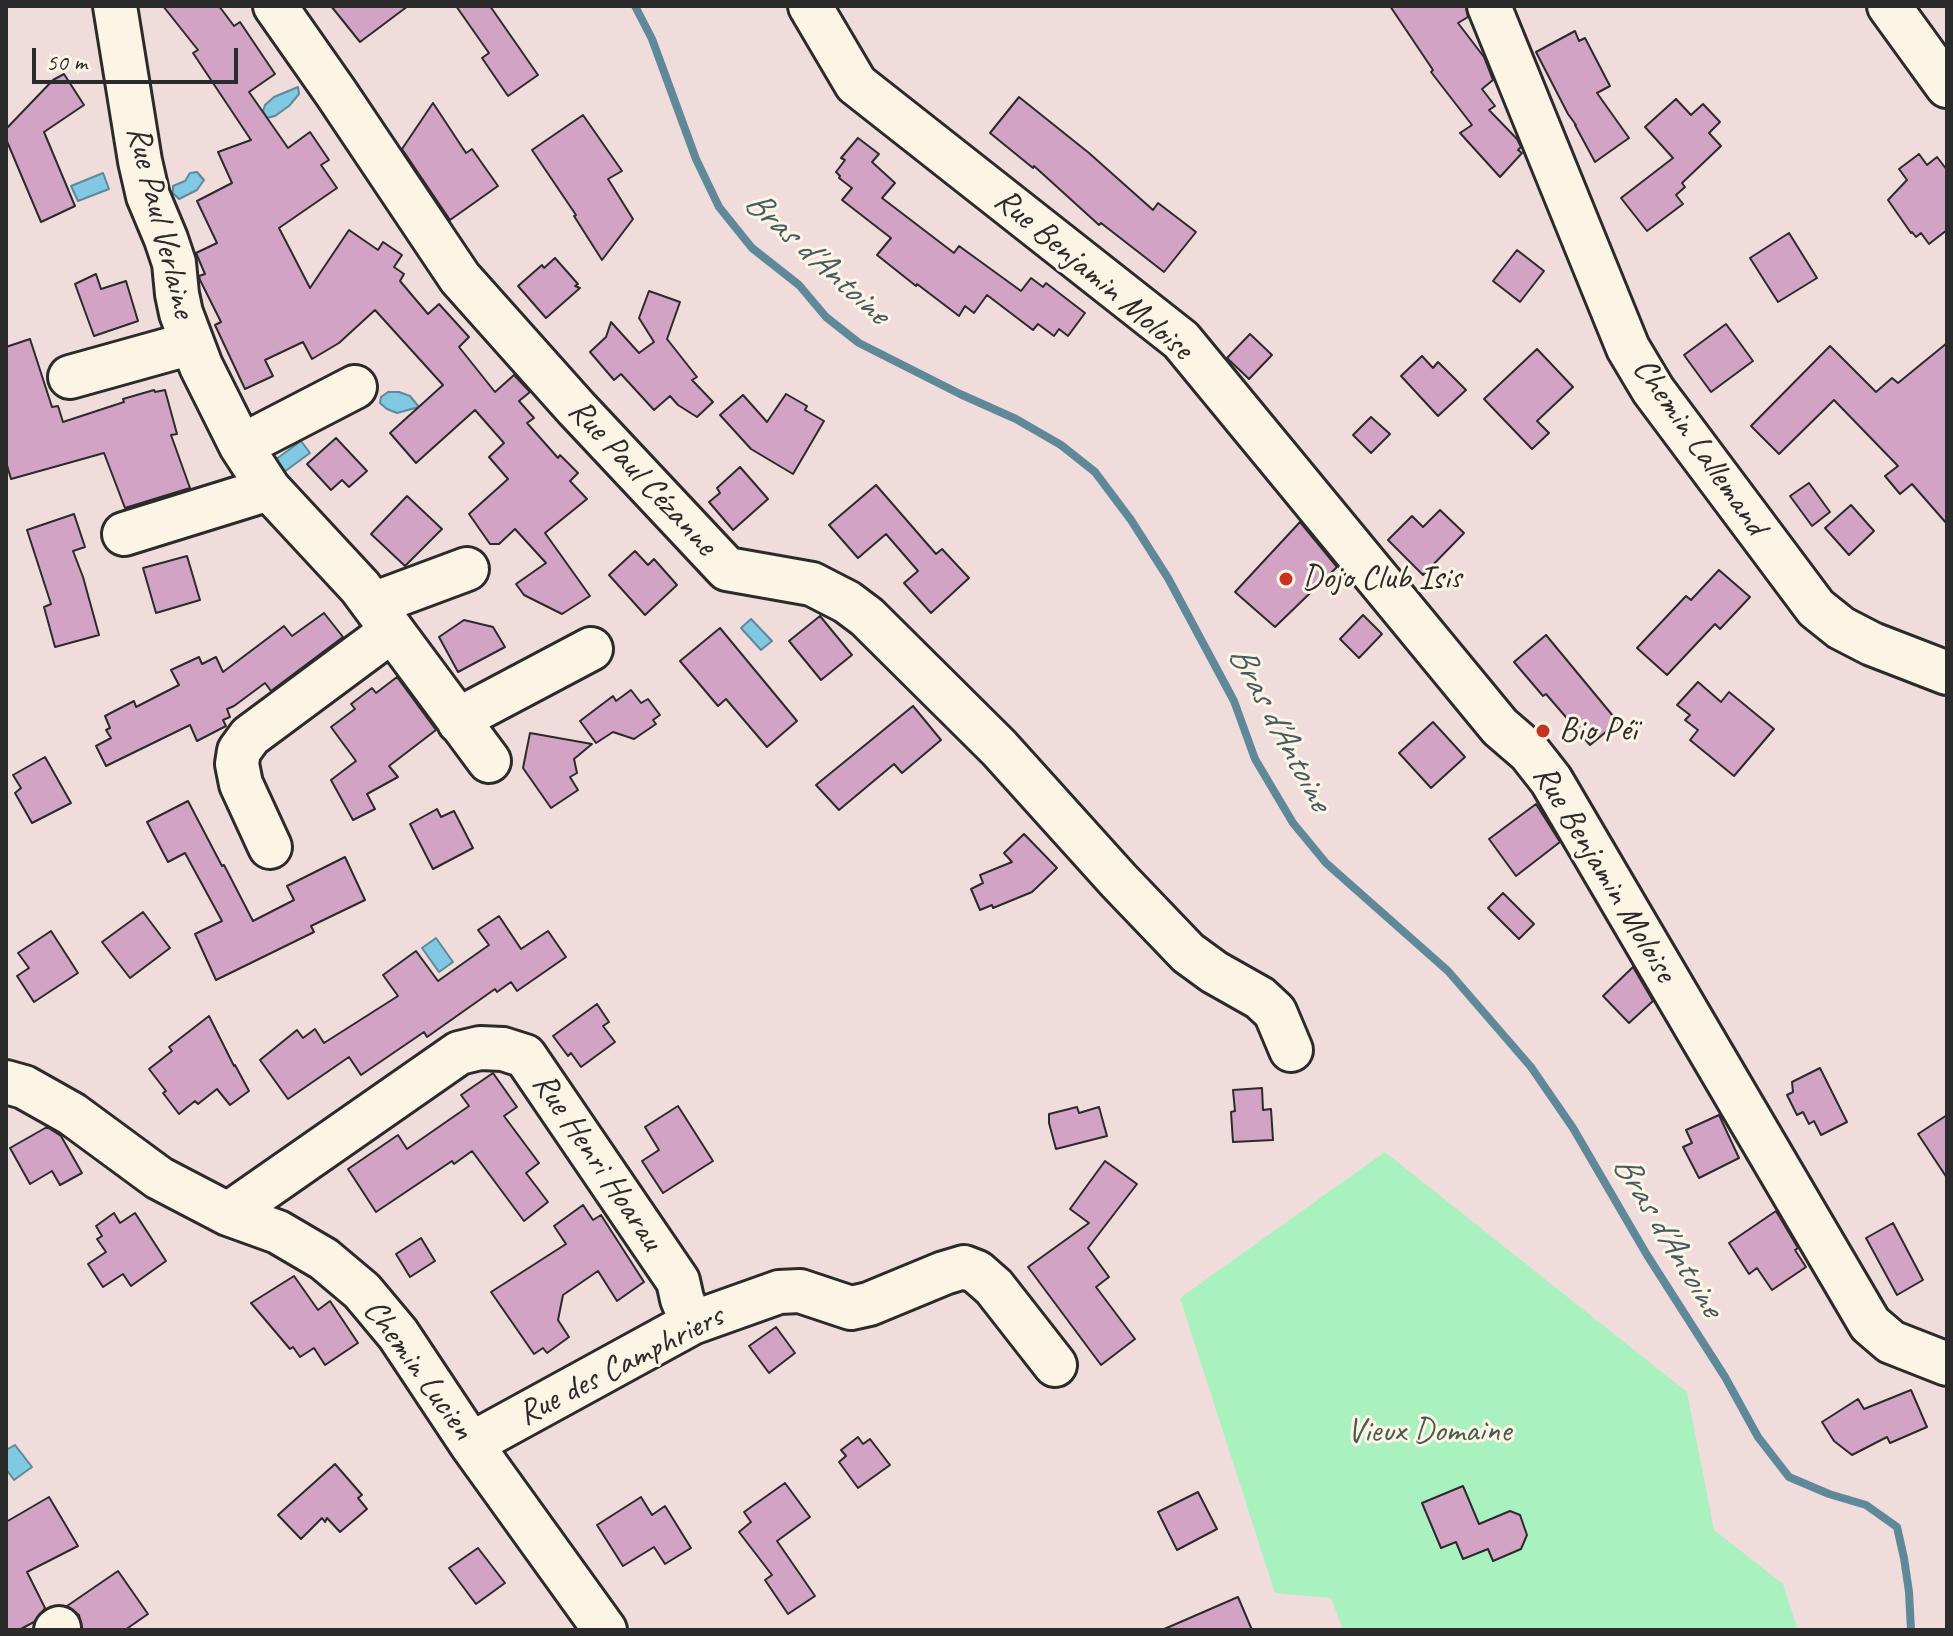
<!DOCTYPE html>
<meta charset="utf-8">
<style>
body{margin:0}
#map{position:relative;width:1953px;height:1636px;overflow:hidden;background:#efdcdb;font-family:Caveat,sans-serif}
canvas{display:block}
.frame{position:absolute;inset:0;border:8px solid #2b2b2b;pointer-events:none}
.scale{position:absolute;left:32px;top:48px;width:206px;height:36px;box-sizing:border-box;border:4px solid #2b2b2b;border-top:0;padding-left:10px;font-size:24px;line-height:28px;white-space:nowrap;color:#2b2b2b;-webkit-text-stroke:6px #fcf5e5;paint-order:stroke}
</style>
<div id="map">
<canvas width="1953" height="1636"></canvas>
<div class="frame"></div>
<div class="scale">50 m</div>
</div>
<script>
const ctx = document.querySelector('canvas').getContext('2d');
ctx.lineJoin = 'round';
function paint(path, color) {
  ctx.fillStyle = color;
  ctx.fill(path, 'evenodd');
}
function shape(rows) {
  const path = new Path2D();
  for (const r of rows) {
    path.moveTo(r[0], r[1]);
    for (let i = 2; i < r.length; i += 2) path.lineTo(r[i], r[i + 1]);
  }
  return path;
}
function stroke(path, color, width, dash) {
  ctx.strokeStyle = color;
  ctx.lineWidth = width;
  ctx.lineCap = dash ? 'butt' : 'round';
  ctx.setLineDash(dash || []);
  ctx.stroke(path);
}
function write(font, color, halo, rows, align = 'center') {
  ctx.font = font + ' Caveat,sans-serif';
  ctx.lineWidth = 6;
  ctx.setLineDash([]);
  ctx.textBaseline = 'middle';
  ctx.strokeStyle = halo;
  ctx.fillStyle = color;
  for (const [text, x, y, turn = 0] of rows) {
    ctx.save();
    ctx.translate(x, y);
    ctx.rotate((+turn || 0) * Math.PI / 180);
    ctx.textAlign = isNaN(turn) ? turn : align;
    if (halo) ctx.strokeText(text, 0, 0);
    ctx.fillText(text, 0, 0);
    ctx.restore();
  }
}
paint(shape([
 [1385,1152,1687,1392,1714,1530,1783,1584,1798,1630,1343,1630,1331,1598,1275,1593,1180,1298]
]), '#a9f1bf');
const water = shape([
 [298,87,299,94,289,106,275,116,267,118,263,111,265,105,274,97,298,87],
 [197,172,204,180,197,190,179,199,173,193,173,186,185,181,190,173,197,172],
 [103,173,109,189,78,201,71,186,103,173],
 [388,392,399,392,410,396,419,407,397,413,387,409,380,403,381,397,388,392],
 [301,441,310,453,284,472,275,460,301,441],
 [751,619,772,641,761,650,741,628,751,619],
 [436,938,453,962,439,972,422,948,436,938],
 [15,1445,32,1467,14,1480,6,1469,6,1450,15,1445]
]);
paint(water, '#81c8e2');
stroke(water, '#5f8999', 2);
stroke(shape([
 [635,6,652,39,696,159,719,207,752,248,799,285,826,317,859,343,960,394,1016,419,1061,445,1095,472,1131,520,1168,578,1234,701,1255,759,1293,823,1326,863,1448,971,1531,1067,1573,1128,1647,1255,1725,1377,1758,1437,1789,1477,1829,1494,1866,1505,1897,1527,1904,1558,1909,1592,1911,1630]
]), '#5f8999', 8);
const building = shape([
 [163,6,219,6,234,26,240,22,275,74,249,92,288,148,310,132,329,160,321,165,337,188,279,228,310,288,349,230,378,250,383,242,402,255,394,267,404,274,400,281,428,314,439,304,469,337,459,347,495,392,514,375,530,392,519,401,534,418,527,423,558,458,560,455,578,473,570,481,587,499,545,533,590,596,562,614,524,595,516,584,546,563,515,529,499,544,490,544,469,514,508,479,489,457,504,443,475,410,416,463,390,433,443,385,375,310,339,343,312,359,303,342,265,360,273,376,245,389,215,325,221,322,200,280,199,276,205,274,196,253,217,243,197,201,232,183,218,152,251,140,193,53,198,50,163,6],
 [331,6,408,6,360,42,331,6],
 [456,6,490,6,538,75,508,96,482,58,489,53,456,6],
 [1390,6,1466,6,1468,17,1458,23,1484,57,1493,80,1482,89,1495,106,1489,110,1517,139,1521,147,1518,150,1522,153,1500,177,1460,133,1472,125,1431,72,1433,70,1390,6],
 [1575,31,1579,41,1585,38,1610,86,1597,93,1629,138,1595,162,1575,125,1576,125,1568,114,1536,52,1575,31],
 [64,74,84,105,44,132,75,206,41,222,6,139,6,129,53,80,64,74],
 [1019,97,1089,153,1153,210,1158,203,1196,232,1164,272,1101,223,1099,225,1034,166,1033,168,990,133,1019,97],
 [1676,99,1691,115,1703,104,1720,122,1709,133,1721,146,1682,183,1685,187,1676,195,1683,204,1647,231,1621,198,1673,158,1645,127,1676,99],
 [433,103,466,153,472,149,498,186,450,220,402,149,433,103],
 [583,115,622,171,608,179,633,219,602,260,574,216,576,215,532,150,583,115],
 [858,138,879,154,872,162,895,183,882,198,954,253,959,246,1021,291,1031,278,1043,287,1046,283,1085,313,1068,336,1059,329,1054,336,1038,324,1033,330,987,295,974,313,965,306,959,316,917,284,916,286,877,255,891,238,842,200,852,188,839,178,840,176,836,172,845,160,841,158,858,138],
 [1919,154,1927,165,1937,157,1947,170,1947,230,1929,244,1921,233,1916,237,1912,232,1911,233,1888,200,1907,180,1899,169,1919,154],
 [1789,233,1817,278,1778,302,1750,258,1789,233],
 [1517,250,1544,271,1520,302,1493,281,1517,250],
 [555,258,578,284,575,286,580,288,546,318,518,286,542,265,544,268,555,258],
 [96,274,101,289,126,281,138,321,94,336,75,284,96,274],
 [649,291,680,302,667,339,697,377,692,380,713,402,697,417,678,405,670,396,654,410,621,374,614,380,590,352,606,337,611,322,639,353,654,342,639,318,649,291],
 [1726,324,1753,361,1711,392,1684,355,1726,324],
 [1250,334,1272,355,1249,379,1227,358,1250,334],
 [30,339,52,407,58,406,63,422,124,402,123,399,154,390,155,392,165,390,177,434,171,435,190,488,125,508,104,453,11,479,6,462,6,347,30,339],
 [1947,343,1947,524,1912,484,1900,494,1885,476,1898,466,1834,400,1779,454,1751,426,1830,346,1876,392,1892,378,1898,383,1947,343],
 [1537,349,1573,387,1537,421,1549,433,1532,449,1484,399,1537,349],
 [1422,356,1433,368,1438,362,1466,390,1438,416,1401,376,1422,356],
 [786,394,807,406,805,410,824,421,793,474,751,449,720,415,743,395,767,422,786,394],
 [1371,417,1390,434,1371,453,1353,435,1371,417],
 [336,438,367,471,349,487,342,480,331,490,307,464,336,438],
 [740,467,768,499,733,530,709,502,720,493,717,488,740,467],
 [1809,483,1830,512,1812,526,1790,496,1809,483],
 [876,485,936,554,942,549,969,578,931,613,904,583,918,571,886,534,858,558,829,525,876,485],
 [407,496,442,529,405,566,371,534,407,496],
 [1851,505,1874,531,1849,555,1825,528,1851,505],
 [1440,510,1464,533,1423,575,1388,540,1412,516,1423,527,1440,510],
 [74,514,85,547,73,551,83,577,99,635,55,647,44,607,51,604,27,530,74,514],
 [1300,522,1337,567,1275,627,1235,592,1300,522],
 [635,551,648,565,654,559,677,585,645,615,609,575,635,551],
 [187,556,200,600,156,613,143,568,187,556],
 [1719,570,1750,597,1720,629,1715,624,1667,675,1637,648,1686,596,1691,600,1719,570],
 [324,613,343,637,271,691,265,683,234,706,227,709,230,717,223,720,226,726,197,741,190,725,106,766,96,746,111,738,106,730,110,728,105,716,134,701,136,707,179,685,171,670,199,657,202,664,216,657,223,672,284,626,292,636,324,613],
 [1363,615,1382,634,1359,658,1340,639,1363,615],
 [820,616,852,655,821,680,789,641,820,616],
 [464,620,493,627,505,647,458,672,439,637,464,620],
 [720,628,797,721,767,747,726,699,718,706,680,661,720,628],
 [1546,635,1618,722,1590,745,1546,694,1543,696,1514,662,1546,635],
 [397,677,436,730,389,766,398,777,367,794,375,809,353,820,331,780,356,761,331,727,355,709,351,704,372,688,376,693,397,677],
 [1698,682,1721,702,1729,692,1774,729,1734,776,1690,740,1698,730,1685,720,1690,715,1677,705,1698,682],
 [631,690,641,703,648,699,660,715,653,720,656,724,634,739,613,732,596,743,580,721,613,696,616,701,631,690],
 [913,706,941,740,902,773,894,764,839,810,816,785,913,706],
 [1433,722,1465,757,1431,788,1399,753,1433,722],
 [530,733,592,744,574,759,577,773,570,777,578,790,551,808,523,768,530,733],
 [45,757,71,803,32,823,15,793,21,788,13,775,45,757],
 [188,801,222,866,224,865,253,921,294,900,287,886,345,857,365,900,311,926,314,932,216,980,195,934,222,921,185,853,168,862,147,822,188,801],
 [1536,804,1560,842,1516,876,1489,839,1536,804],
 [437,809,441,817,454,811,473,848,433,869,410,824,437,809],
 [1024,834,1057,868,1032,892,993,908,992,905,980,910,971,889,983,883,980,875,1012,862,1004,853,1024,834],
 [1503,893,1534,924,1519,939,1488,908,1503,893],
 [143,912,170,948,130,978,102,942,143,912],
 [499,916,521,949,548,931,566,957,517,991,511,982,497,992,495,989,427,1037,424,1032,361,1075,349,1057,288,1099,260,1060,297,1030,303,1038,315,1029,324,1043,398,996,383,975,416,951,438,981,489,945,478,930,499,916],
 [51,931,78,973,34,1002,17,976,29,968,18,953,51,931],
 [1633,967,1653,1001,1629,1023,1603,996,1633,967],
 [597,1004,609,1022,603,1026,615,1042,581,1067,571,1053,568,1056,553,1036,597,1004],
 [209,1016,234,1066,235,1065,249,1091,230,1105,217,1089,198,1104,195,1101,179,1114,163,1093,166,1091,149,1069,172,1051,169,1047,209,1016],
 [1820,1068,1847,1122,1821,1135,1814,1121,1809,1124,1803,1112,1797,1115,1787,1095,1793,1092,1792,1082,1820,1068],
 [493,1073,517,1107,504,1116,539,1163,526,1173,548,1202,524,1221,472,1151,454,1164,452,1161,376,1212,348,1169,398,1135,407,1149,469,1106,461,1095,493,1073],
 [1262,1088,1263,1110,1271,1109,1273,1140,1233,1142,1231,1112,1235,1111,1233,1090,1262,1088],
 [678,1106,713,1161,663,1193,642,1161,659,1150,645,1127,678,1106],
 [1077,1107,1079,1113,1099,1107,1107,1136,1056,1149,1049,1123,1049,1114,1077,1107],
 [1719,1115,1739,1158,1699,1178,1683,1147,1692,1143,1686,1130,1719,1115],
 [1947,1115,1947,1178,1918,1134,1947,1115],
 [47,1127,61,1136,82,1173,60,1185,52,1171,30,1184,10,1148,47,1127],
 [1105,1161,1137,1184,1088,1248,1109,1277,1096,1287,1135,1339,1101,1365,1028,1267,1089,1223,1070,1209,1105,1161],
 [583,1205,593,1220,601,1215,644,1282,617,1301,598,1271,563,1295,558,1320,569,1337,547,1353,543,1348,534,1354,491,1292,566,1244,554,1226,583,1205],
 [1776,1211,1798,1248,1795,1250,1806,1267,1772,1290,1757,1268,1749,1274,1729,1243,1776,1211],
 [114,1213,120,1223,135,1213,166,1261,131,1286,123,1274,103,1287,88,1264,106,1252,97,1239,102,1236,96,1226,114,1213],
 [1893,1223,1923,1280,1897,1295,1866,1238,1893,1223],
 [421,1238,435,1261,410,1277,396,1254,421,1238],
 [294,1276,318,1310,330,1301,358,1343,325,1365,314,1348,300,1357,293,1347,290,1349,251,1303,294,1276],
 [776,1327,795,1353,769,1373,749,1346,776,1327],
 [1911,1390,1927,1427,1890,1443,1887,1437,1852,1455,1834,1441,1822,1422,1858,1399,1864,1409,1911,1390],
 [858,1437,863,1444,870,1439,890,1465,858,1488,839,1462,846,1456,841,1450,858,1437],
 [335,1464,362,1495,358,1498,367,1509,340,1532,327,1518,325,1522,322,1518,301,1539,278,1515,335,1464],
 [785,1483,810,1517,777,1541,815,1596,788,1614,765,1580,772,1575,739,1532,751,1522,744,1512,785,1483],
 [1463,1486,1479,1524,1510,1511,1520,1515,1527,1535,1521,1549,1493,1561,1488,1549,1463,1559,1456,1542,1441,1548,1422,1503,1463,1486],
 [1198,1492,1217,1529,1177,1550,1158,1512,1198,1492],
 [49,1497,78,1546,27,1572,45,1608,34,1622,19,1630,6,1630,6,1522,49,1497],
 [641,1497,652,1515,665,1506,691,1548,665,1564,654,1547,623,1566,597,1525,641,1497],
 [478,1548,505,1583,476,1604,449,1568,478,1548],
 [118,1571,148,1614,125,1630,82,1630,79,1615,67,1606,118,1571],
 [1238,1597,1252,1630,1162,1630,1238,1597]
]);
paint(building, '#d2a3c4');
stroke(building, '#2b2b2b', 2);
const minor = shape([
 [115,6,140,161,148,196,166,239,174,263,177,294,181,313,201,366,241,446,269,489,360,587,489,761],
 [275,6,336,93,460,278,576,408,727,569,812,584,847,602,867,617,999,748,1119,881,1188,953,1214,972,1260,998,1275,1012,1291,1050],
 [810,6,856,84,1181,340,1500,727,1529,752,1551,780,1870,1324,1891,1342,1947,1364],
 [1489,6,1628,348,1653,390,1816,608,1841,628,1872,644,1947,673],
 [1889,6,1947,86],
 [70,377,192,343],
 [241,446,355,387],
 [124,534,269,489],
 [373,604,467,569],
 [459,722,472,712,591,649],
 [270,847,241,784,237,764,239,751,250,736,378,641,391,629],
 [6,1082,24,1087,72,1114,159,1178,228,1214,278,1232,324,1259,362,1291,398,1334,471,1444,605,1630],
 [228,1214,459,1053,480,1048,503,1049,525,1056,678,1281,682,1299,692,1323],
 [471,1444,692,1323,779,1292,800,1291,851,1308,869,1304,944,1273,964,1267,977,1272,994,1287,1055,1365],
 [56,1630,59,1628]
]);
stroke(minor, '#2b2b2b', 48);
stroke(minor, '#fcf5e5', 42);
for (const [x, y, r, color] of [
 [1286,579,8,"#c8321e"],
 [1543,731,8,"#c8321e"]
]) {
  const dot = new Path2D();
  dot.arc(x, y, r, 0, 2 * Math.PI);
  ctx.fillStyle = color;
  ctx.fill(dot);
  stroke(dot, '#fcf5e5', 3);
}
write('34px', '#2b2b2b', '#fcf5e5', [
 ["Rue Paul Verlaine",160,222,76],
 ["Rue Benjamin Moloise",1093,275,40],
 ["Chemin Lallemand",1699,447,55],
 ["Rue Paul Cézanne",642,478,47],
 ["Rue Benjamin Moloise",1604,874,59],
 ["Rue Henri Hoarau",597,1162,56],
 ["Rue des Camphriers",621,1366,-27],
 ["Chemin Lucien",418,1370,54]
]);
write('34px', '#2b2b2b', '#fcf5e5', [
 ["Dojo Club Isis",1302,579],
 ["Bio Péï",1559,731]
], 'left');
write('34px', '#4a5c50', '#fcf5e5', [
 ["Vieux Domaine",1429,1432]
]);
write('italic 36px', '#455a62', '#fcf5e5', [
 ["Bras d'Antoine",816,258,42],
 ["Bras d'Antoine",1279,728,62],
 ["Bras d'Antoine",1667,1236,59]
]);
</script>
